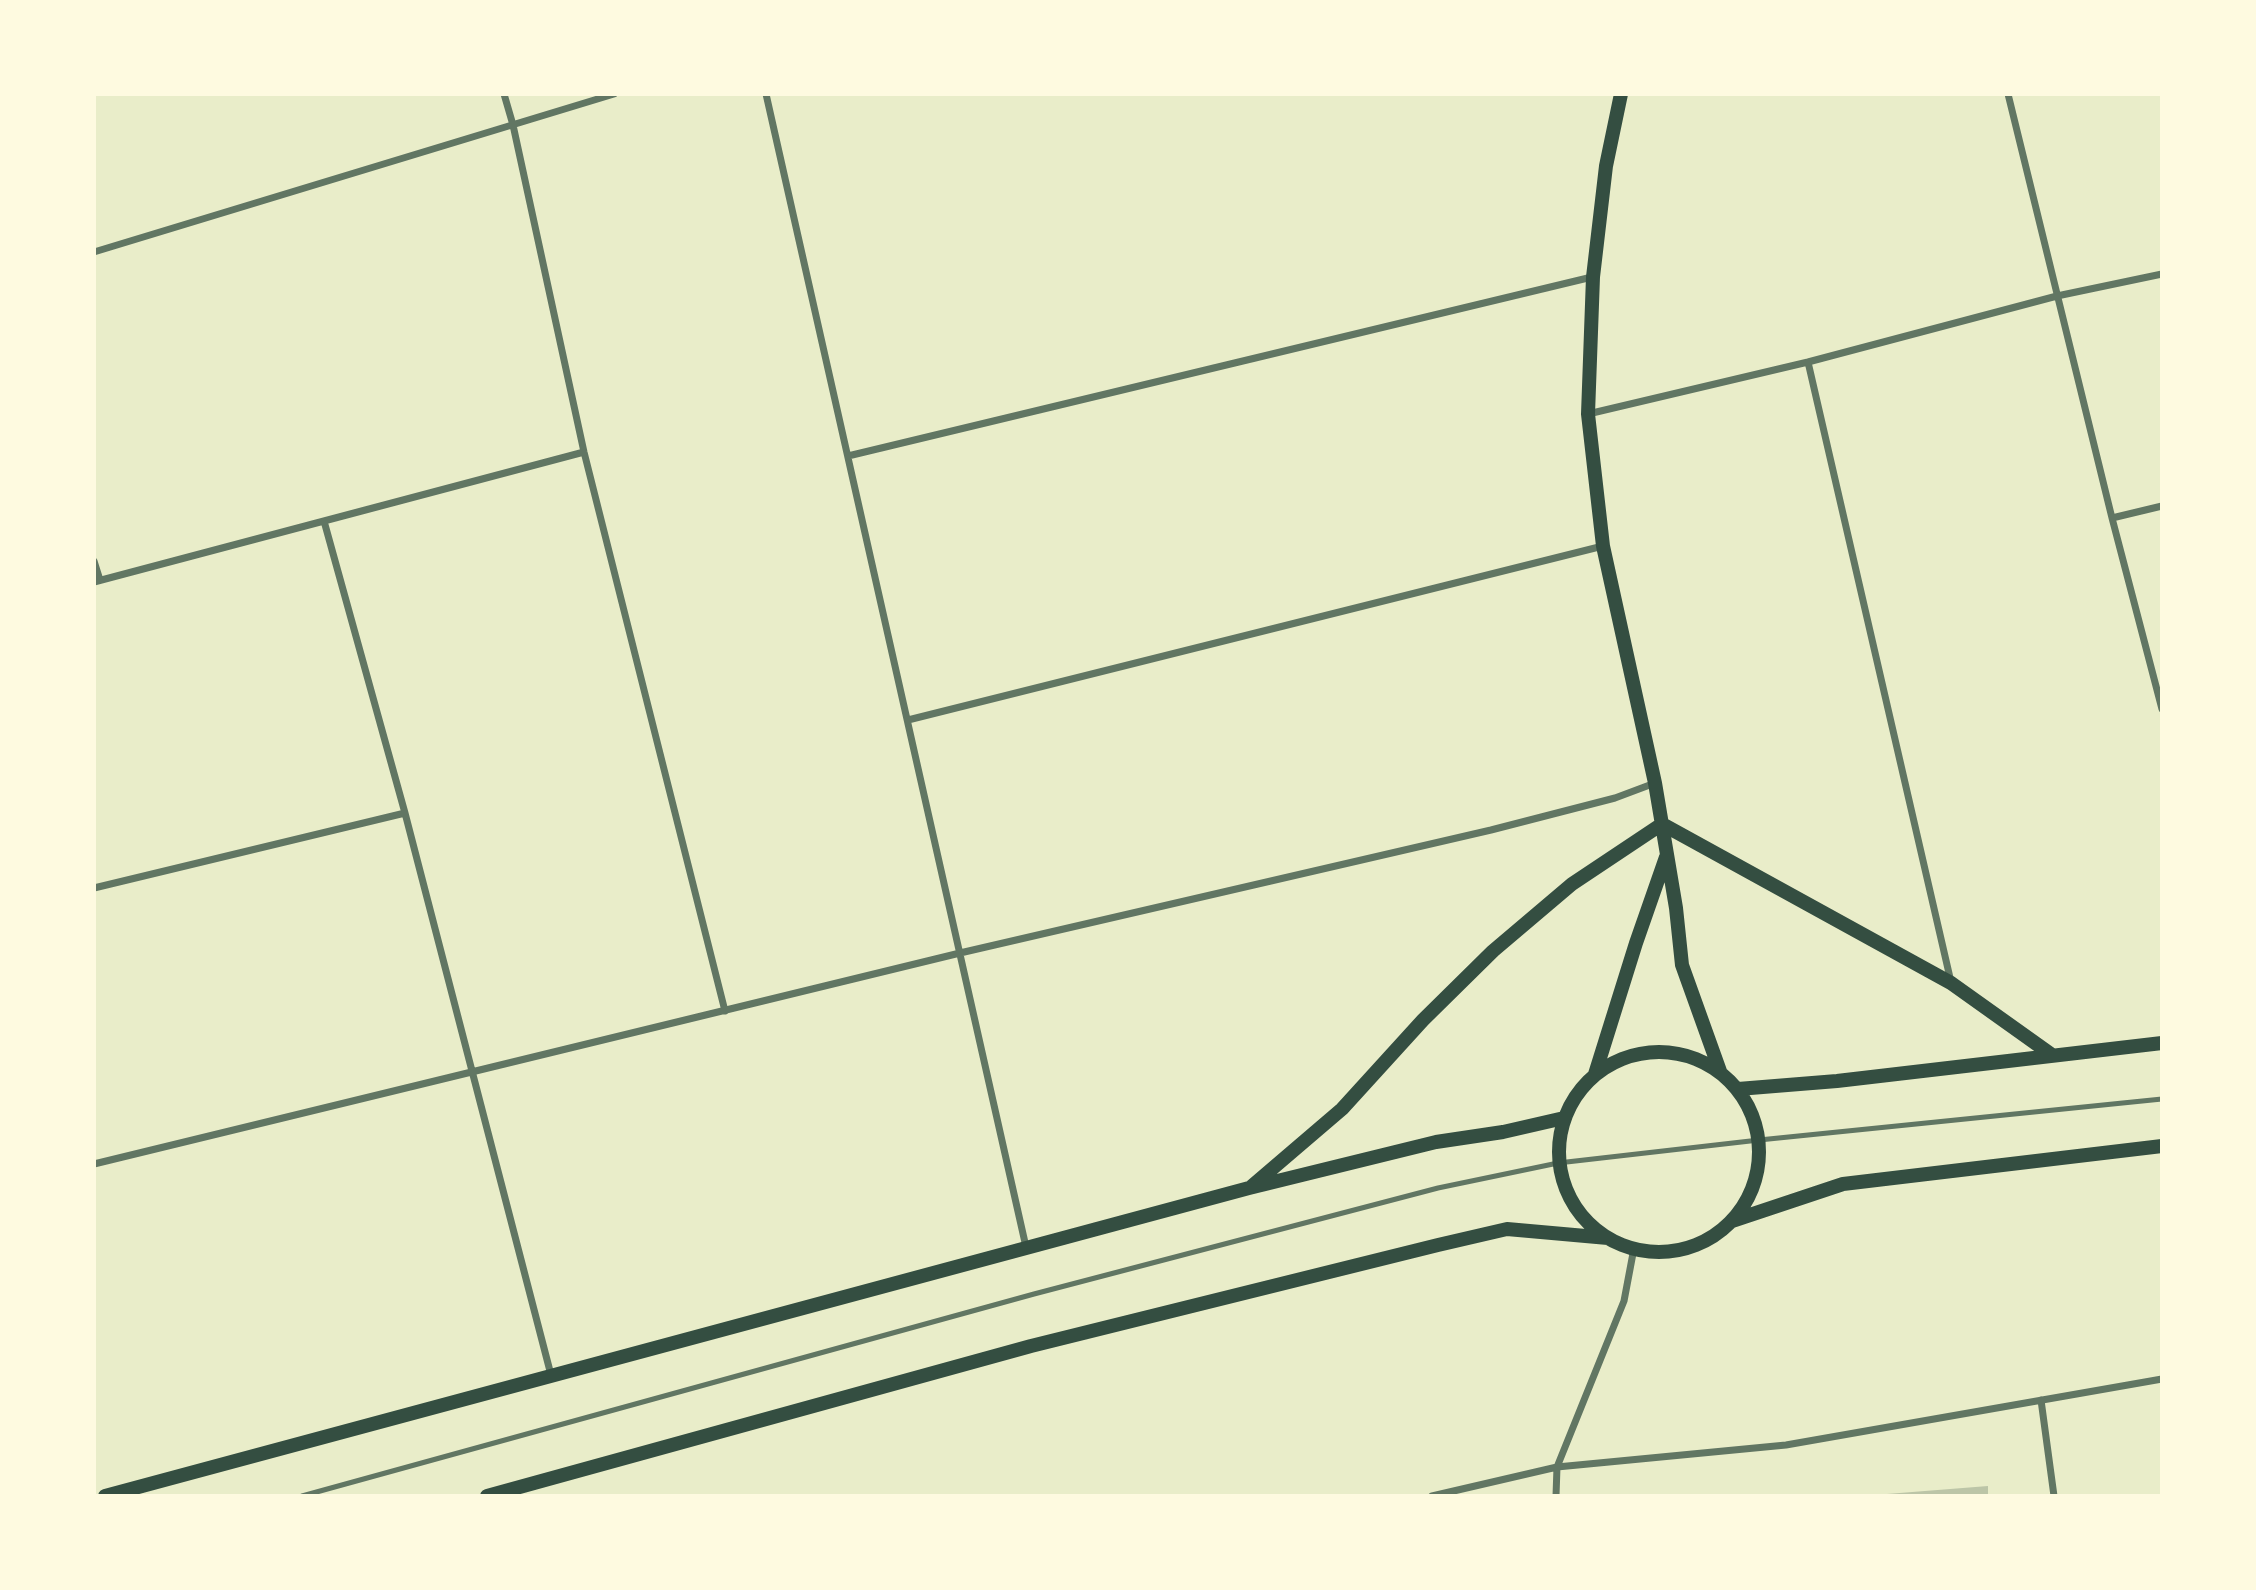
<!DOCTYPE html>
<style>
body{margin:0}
#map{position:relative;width:2256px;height:1590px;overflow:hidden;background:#e9edc9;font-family:Jost,sans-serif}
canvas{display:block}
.frame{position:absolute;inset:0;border:96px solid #fefae0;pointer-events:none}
</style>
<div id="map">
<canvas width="2256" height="1590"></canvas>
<div class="frame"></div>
</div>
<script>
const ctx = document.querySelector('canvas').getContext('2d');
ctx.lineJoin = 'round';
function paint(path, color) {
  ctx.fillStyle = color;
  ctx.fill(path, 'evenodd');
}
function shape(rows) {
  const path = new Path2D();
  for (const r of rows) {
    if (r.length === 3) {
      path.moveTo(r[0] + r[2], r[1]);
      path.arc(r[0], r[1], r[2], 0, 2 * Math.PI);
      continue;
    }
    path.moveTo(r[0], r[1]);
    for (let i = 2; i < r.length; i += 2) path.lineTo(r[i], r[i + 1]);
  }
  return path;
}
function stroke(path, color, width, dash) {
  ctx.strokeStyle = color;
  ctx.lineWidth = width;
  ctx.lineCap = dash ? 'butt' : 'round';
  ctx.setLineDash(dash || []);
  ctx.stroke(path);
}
paint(shape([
 [1988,1486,1988,1496,1887,1496,1887,1494]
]), '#bcc5a7');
stroke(shape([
 [302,1496,1034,1294,1438,1188,1558,1163,1759,1140,2162,1099]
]), '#617663', 5);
stroke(shape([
 [504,94,513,125,584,452,725,1011],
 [766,94,1026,1247],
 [2008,94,2112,518,2162,709],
 [94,252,614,94],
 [1808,362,1951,982],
 [1588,414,1808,362,2057,296,2162,274],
 [848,456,1592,277],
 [2112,518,2162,506],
 [324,521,405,813,551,1375],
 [94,561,100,580],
 [94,582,584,452],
 [908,720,1603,546],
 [94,888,405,813],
 [94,1164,960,953,1491,830,1615,798,1655,783],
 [2041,1400,2054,1496],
 [1432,1496,1557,1467,1786,1445,2162,1379],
 [1556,1496,1557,1467,1624,1301,1634,1248]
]), '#617663', 7);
stroke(shape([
 [1621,94,1606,166,1593,277,1588,414,1603,546,1655,783,1676,908,1682,965,1720,1071],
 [1662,824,1951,983,2052,1055],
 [1659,1152,100],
 [1595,1074,1636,943,1666,857],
 [1738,1089,1837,1081,2162,1043],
 [1252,1186,1342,1109,1423,1020,1493,951,1572,884,1662,824],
 [1732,1221,1843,1184,2162,1146],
 [105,1496,1249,1188,1436,1142,1503,1132,1564,1118],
 [487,1496,1031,1346,1438,1245,1507,1229,1608,1238]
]), '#344e41', 14);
</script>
